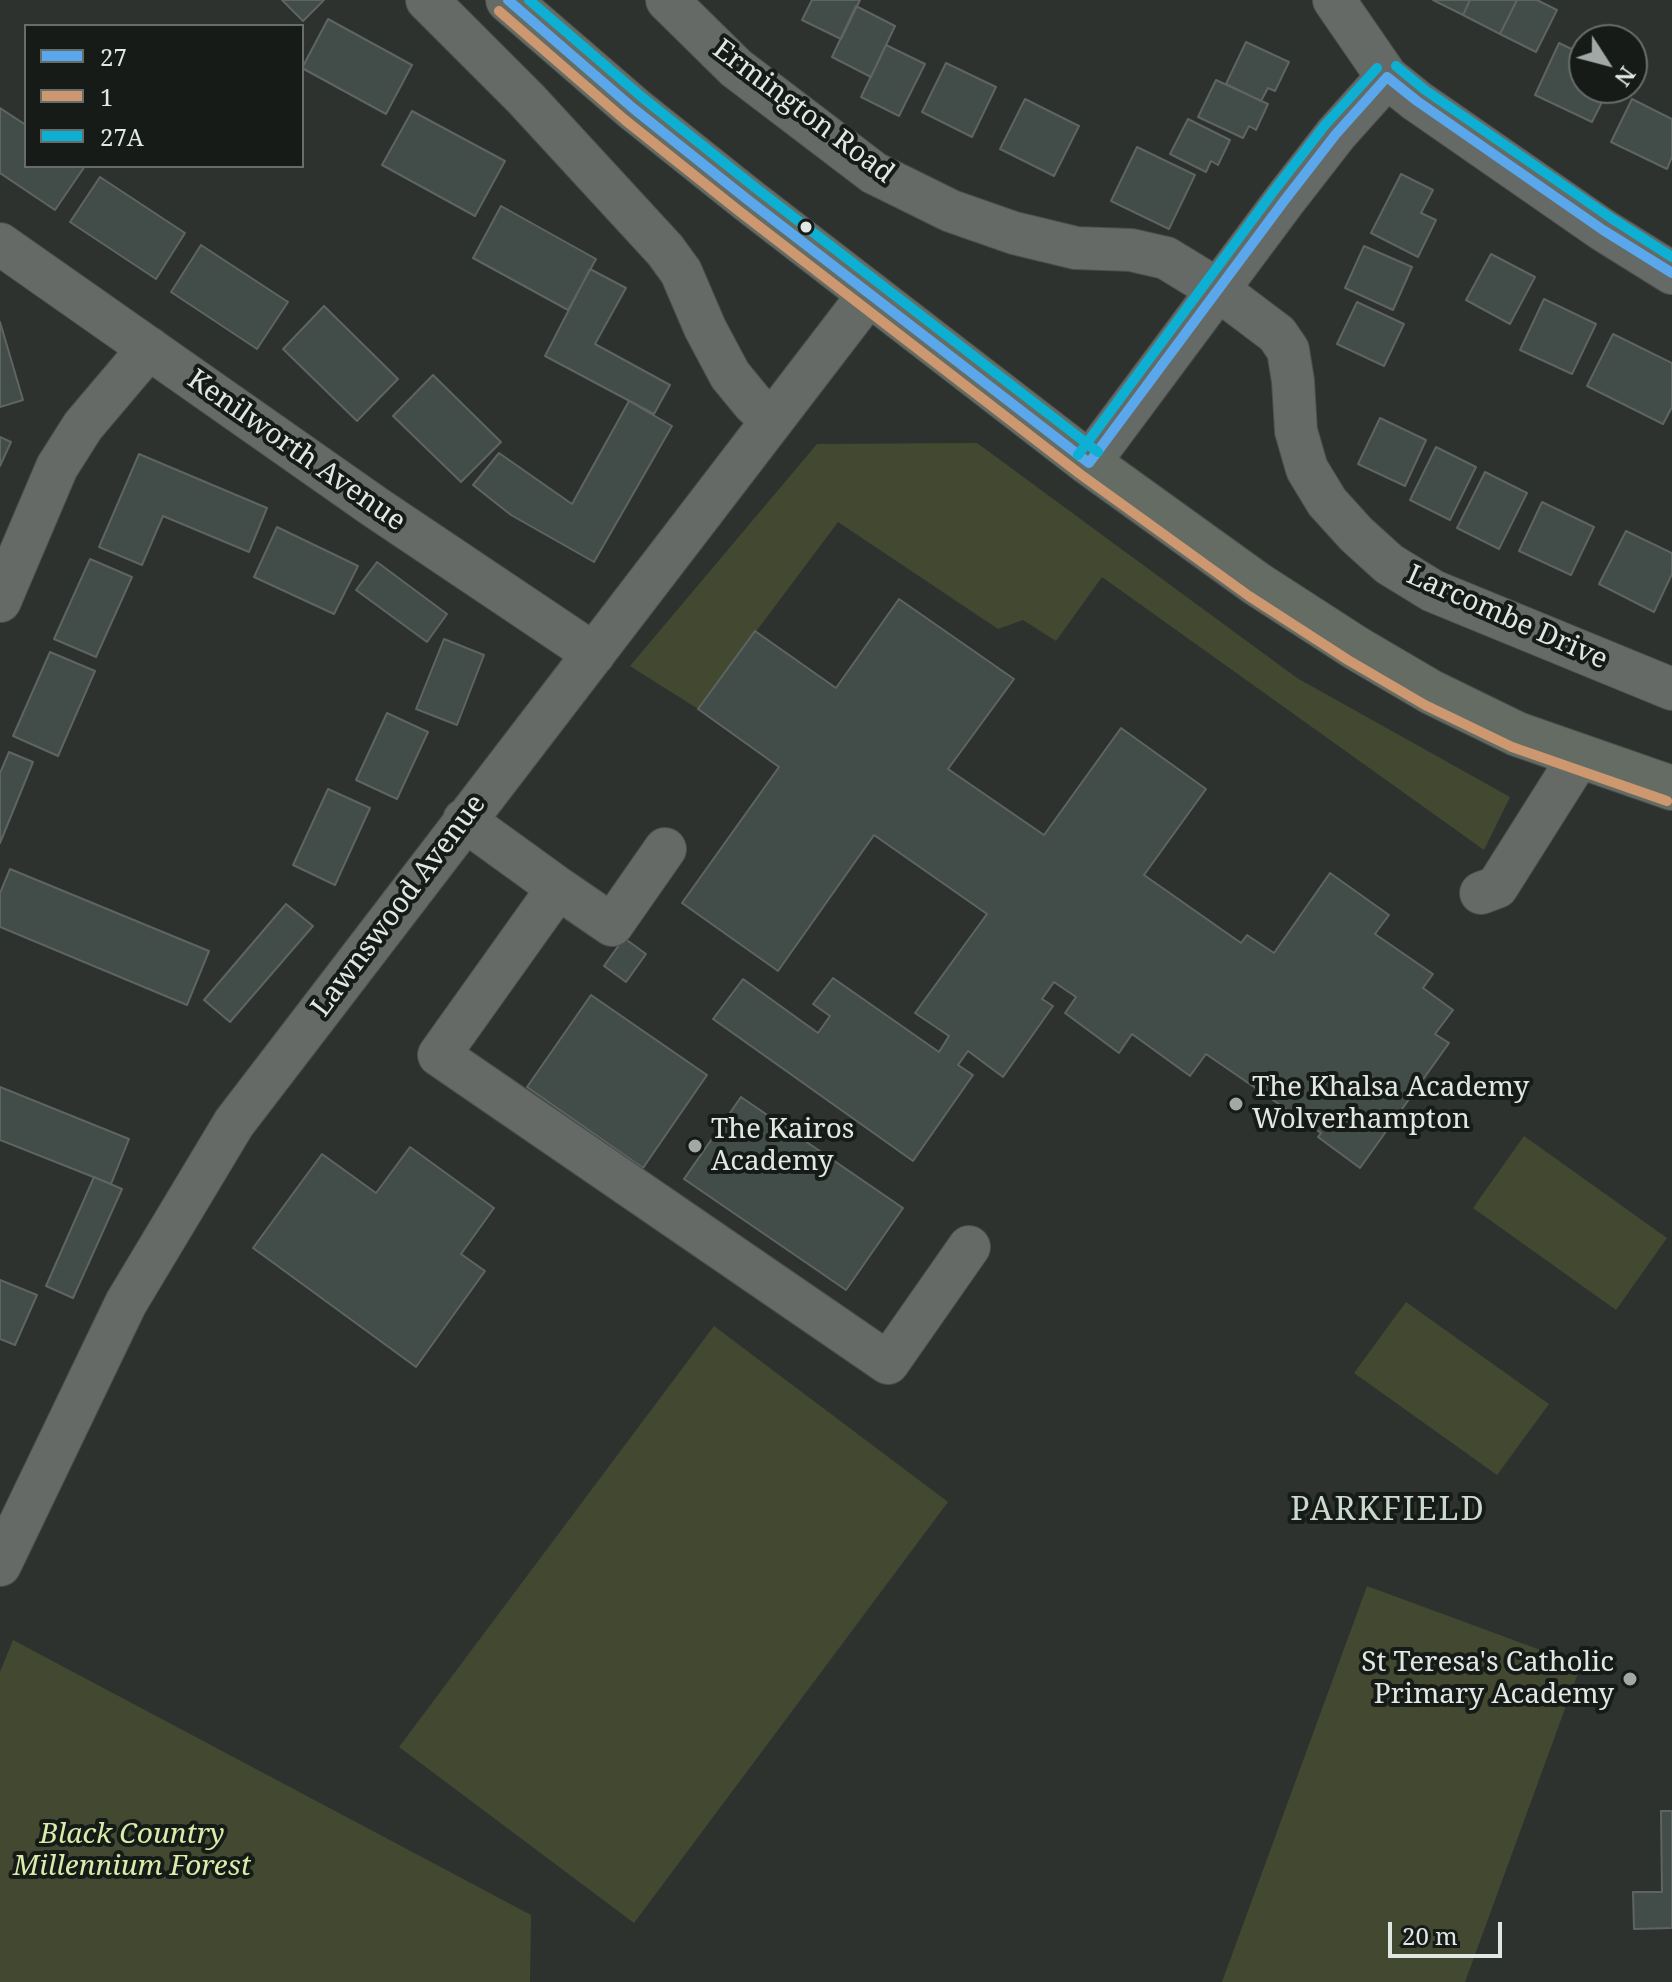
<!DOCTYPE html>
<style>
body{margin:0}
#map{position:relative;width:1672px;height:1982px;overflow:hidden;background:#2d322f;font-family:"Noto Serif",serif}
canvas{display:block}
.legend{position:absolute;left:24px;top:24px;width:280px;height:144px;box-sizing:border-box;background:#161b18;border:2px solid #676d6a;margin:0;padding:10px 14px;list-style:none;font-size:24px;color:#e1e8e4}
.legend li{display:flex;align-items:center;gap:16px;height:40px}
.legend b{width:40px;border:2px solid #676d6a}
.north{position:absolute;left:1568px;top:24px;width:80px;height:80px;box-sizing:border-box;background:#161b18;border:2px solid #676d6a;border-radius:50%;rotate:126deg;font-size:22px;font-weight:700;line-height:32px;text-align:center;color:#e1e8e4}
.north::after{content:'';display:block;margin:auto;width:28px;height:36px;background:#a2a8a5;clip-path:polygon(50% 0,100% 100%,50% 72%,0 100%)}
.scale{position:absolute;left:1388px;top:1922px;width:114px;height:36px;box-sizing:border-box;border:4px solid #e1e8e4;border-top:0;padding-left:10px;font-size:24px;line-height:28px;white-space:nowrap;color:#e1e8e4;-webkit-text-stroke:6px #161b18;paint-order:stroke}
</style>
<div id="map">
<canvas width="1672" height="1982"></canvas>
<ul class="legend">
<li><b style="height:10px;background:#5aa8eb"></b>27</li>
<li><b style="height:10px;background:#cd976f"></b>1</li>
<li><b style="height:10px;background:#0dafd3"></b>27A</li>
</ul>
<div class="north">N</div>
<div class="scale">20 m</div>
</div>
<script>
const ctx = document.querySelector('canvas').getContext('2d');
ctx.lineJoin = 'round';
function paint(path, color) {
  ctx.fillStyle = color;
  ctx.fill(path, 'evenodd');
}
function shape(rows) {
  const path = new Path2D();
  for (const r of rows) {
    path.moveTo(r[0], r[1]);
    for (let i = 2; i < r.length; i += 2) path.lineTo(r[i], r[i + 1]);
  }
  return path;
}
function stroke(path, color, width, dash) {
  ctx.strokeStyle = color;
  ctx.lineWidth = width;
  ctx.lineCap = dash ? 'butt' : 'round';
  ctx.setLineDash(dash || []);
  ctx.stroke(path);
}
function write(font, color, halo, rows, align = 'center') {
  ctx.font = font + ' "Noto Serif",serif';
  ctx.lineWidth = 8;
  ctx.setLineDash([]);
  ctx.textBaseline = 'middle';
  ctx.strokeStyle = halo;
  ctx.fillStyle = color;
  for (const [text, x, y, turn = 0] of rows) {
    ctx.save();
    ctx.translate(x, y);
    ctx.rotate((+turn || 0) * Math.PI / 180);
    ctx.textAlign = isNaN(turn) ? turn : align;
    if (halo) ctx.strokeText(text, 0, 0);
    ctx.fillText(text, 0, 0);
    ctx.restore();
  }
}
paint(shape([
 [977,443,1297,678,1510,797,1484,850,1102,577,1056,641,1023,620,998,629,838,522,698,709,630,666,817,444],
 [1524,1136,1667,1238,1616,1310,1473,1208],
 [1406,1302,1549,1404,1497,1475,1354,1373],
 [714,1326,948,1502,634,1923,399,1747],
 [1367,1586,1581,1665,1465,1982,1222,1982],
 [13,1640,531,1915,530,1982,0,1982,0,1672]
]), '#434931');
const building = shape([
 [282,0,324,0,303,21,282,0],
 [812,0,860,0,841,39,802,20,812,0],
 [1433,0,1470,0,1463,15,1433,0],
 [1470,0,1517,0,1500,34,1463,15,1470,0],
 [1517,0,1537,0,1557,10,1536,52,1500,34,1517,0],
 [856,6,895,26,871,77,832,57,856,6],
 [328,19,412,65,386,114,302,68,328,19],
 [1246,42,1289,62,1275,91,1268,88,1261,101,1226,84,1246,42],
 [1559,43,1584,55,1584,88,1609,88,1592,122,1535,95,1559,43],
 [886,45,925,64,899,116,861,97,886,45],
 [946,63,996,87,972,137,922,112,946,63],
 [1216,80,1268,104,1256,130,1249,126,1243,138,1198,117,1216,80],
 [1025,99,1079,126,1054,176,1000,149,1025,99],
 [1632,99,1672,119,1672,157,1667,169,1611,142,1632,99],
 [0,108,26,125,26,166,85,166,55,210,0,173,0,108],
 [412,111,505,161,475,216,382,165,412,111],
 [1188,119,1230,140,1218,165,1211,161,1206,172,1170,154,1188,119],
 [1137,147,1195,175,1169,229,1111,201,1137,147],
 [1401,174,1433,190,1421,213,1436,220,1418,257,1371,233,1401,174],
 [100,177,185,233,156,279,70,222,100,177],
 [501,206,596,259,568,310,473,258,501,206],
 [201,245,288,302,257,349,171,292,201,245],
 [1364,246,1412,267,1393,310,1345,288,1364,246],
 [1491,254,1535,277,1510,324,1466,300,1491,254],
 [590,269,626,288,595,344,670,385,654,414,545,356,590,269],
 [1544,299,1596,324,1572,374,1520,350,1544,299],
 [1357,302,1404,324,1384,366,1337,344,1357,302],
 [324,306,398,379,357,421,283,349,324,306],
 [0,322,23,400,0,407,0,322],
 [1613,334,1672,363,1672,407,1663,424,1587,386,1613,334],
 [433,375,501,442,461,482,393,416,433,375],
 [629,401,672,426,594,562,511,515,473,485,499,453,572,504,629,401],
 [1380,418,1426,440,1405,486,1358,464,1380,418],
 [0,437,11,442,0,466,0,437],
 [1436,447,1476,467,1450,520,1410,500,1436,447],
 [139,454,267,508,249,552,163,516,142,565,99,547,139,454],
 [1485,472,1527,493,1499,549,1457,528,1485,472],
 [1542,502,1594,527,1571,575,1519,551,1542,502],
 [277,527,358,566,334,614,254,577,277,527],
 [1626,531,1672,553,1672,574,1654,612,1599,584,1626,531],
 [90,559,132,577,96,657,54,639,90,559],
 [377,562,447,614,427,642,356,590,377,562],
 [899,599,1014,679,948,769,1044,835,1121,728,1206,789,1144,875,1241,943,1247,935,1274,953,1330,873,1389,915,1375,934,1433,974,1423,988,1453,1010,1435,1034,1449,1043,1360,1168,1318,1137,1321,1133,1206,1054,1190,1076,1132,1034,1119,1053,1065,1013,1076,997,1054,982,1042,999,1053,1006,1003,1077,968,1051,958,1065,973,1075,913,1161,713,1019,743,979,818,1033,830,1016,813,1004,833,978,939,1052,949,1036,915,1013,987,914,874,835,778,971,682,903,779,767,698,709,755,631,836,688,899,599],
 [444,639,484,655,457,725,416,709,444,639],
 [50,652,95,671,58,756,13,736,50,652],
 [387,713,428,732,397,799,356,780,387,713],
 [9,752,33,762,0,843,0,773,9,752],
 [328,789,370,808,335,885,293,865,328,789],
 [10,869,209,951,187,1005,0,927,0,893,10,869],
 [286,904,313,926,230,1022,204,1000,286,904],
 [624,938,646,954,626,982,604,966,624,938],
 [591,995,707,1075,643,1168,527,1087,591,995],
 [0,1087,129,1139,111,1184,0,1140,0,1087],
 [741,1097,903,1208,846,1290,684,1179,741,1097],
 [410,1147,494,1208,461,1254,485,1271,416,1367,253,1248,322,1154,376,1193,410,1147],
 [94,1177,122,1189,73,1298,46,1286,94,1177],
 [0,1280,37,1295,15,1345,0,1339,0,1280],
 [1661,1811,1672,1811,1672,1928,1634,1929,1633,1892,1662,1892,1661,1811]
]);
paint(building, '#424d49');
stroke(building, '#5f6462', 2);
const minor = shape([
 [427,0,526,99,665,250,681,272,705,328,730,375,753,403,772,420],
 [667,0,736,68,874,173,951,211,1014,233,1076,248,1131,250,1166,258,1220,291,1277,334,1288,350,1293,381,1296,431,1307,469,1327,502,1356,534,1389,564,1433,591,1672,689],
 [1334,0,1387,77,1417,101,1603,230,1672,273],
 [0,244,375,507,594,654],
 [1089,463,1284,201,1336,134,1387,77],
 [0,601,57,467,83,426,149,348],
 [464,820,558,888,439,1055,888,1363,969,1247],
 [558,888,612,925,665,849],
 [1481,893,1497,887,1579,757],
 [0,1565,126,1303,234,1123,870,293]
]);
const major = shape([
 [508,0,634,109,748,200,1089,463,1257,584,1356,648,1431,692,1517,734,1672,788]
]);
stroke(minor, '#4a4f4d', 44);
stroke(major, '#4a4f4d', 46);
stroke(minor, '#656a67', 42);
stroke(major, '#646c64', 44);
stroke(shape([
 [508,0,634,109,748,200,1089,463],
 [1387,77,1417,101,1603,230,1672,273],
 [1089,463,1284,201,1336,134,1387,77]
]), '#5aa8eb', 10);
stroke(shape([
 [499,11,625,120,739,211,1080,474,1249,596,1348,660,1425,705,1512,747,1667,801]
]), '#cd976f', 10);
stroke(shape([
 [529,0,643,98,757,189,1098,452],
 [1396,66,1425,90,1611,218,1672,257],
 [1078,455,1273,192,1325,125,1377,68]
]), '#0dafd3', 10);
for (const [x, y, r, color] of [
 [806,227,7,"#e1e8e4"],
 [1236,1104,8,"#a2a8a5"],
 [695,1146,8,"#a2a8a5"],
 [1630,1679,8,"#a2a8a5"]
]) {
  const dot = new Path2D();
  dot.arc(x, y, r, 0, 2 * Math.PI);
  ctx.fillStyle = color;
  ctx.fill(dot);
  stroke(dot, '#161b18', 3);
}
write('28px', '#e1e8e4', '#161b18', [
 ["Ermington Road",803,112,37],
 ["Kenilworth Avenue",296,451,35],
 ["Larcombe Drive",1507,618,24],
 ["Lawnswood Avenue",399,906,-53]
]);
write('28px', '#e1e8e4', '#161b18', [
 ["The Khalsa Academy",1252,1088],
 ["Wolverhampton",1252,1120],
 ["The Kairos",711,1130],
 ["Academy",711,1162],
 ["St Teresa's Catholic",1614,1663,"right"],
 ["Primary Academy",1614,1695,"right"]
], 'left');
write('italic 28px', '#daeca9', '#161b18', [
 ["Black Country",132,1835],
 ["Millennium Forest",132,1867]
]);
ctx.letterSpacing = '2px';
write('32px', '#cad8cf', '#161b18', [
 ["PARKFIELD",1388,1511]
]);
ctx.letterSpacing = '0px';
</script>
